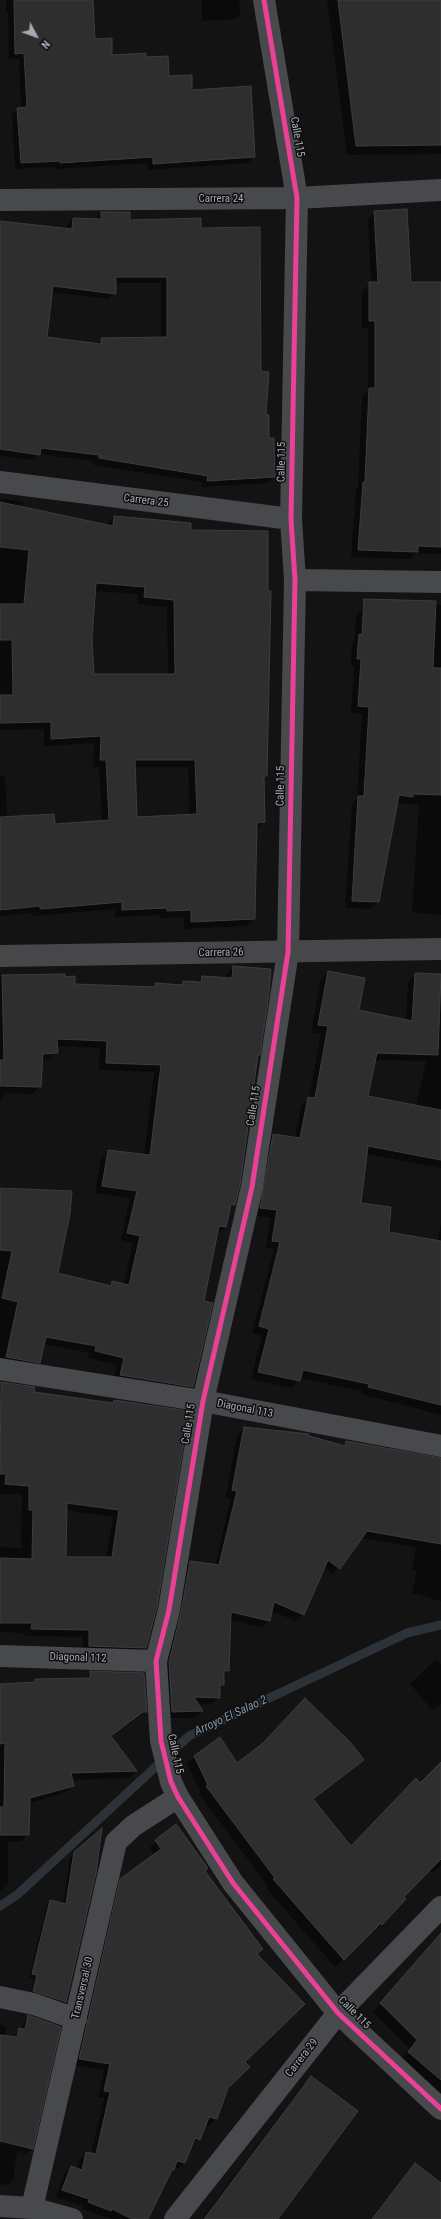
<!DOCTYPE html>
<style>
body{margin:0}
#map{position:relative;width:441px;height:2219px;overflow:hidden;background:#131314;font-family:"Roboto Condensed",sans-serif}
canvas{display:block}
.north{position:absolute;left:16px;top:16px;width:40px;height:40px;-webkit-text-stroke:3px #0e0e0f;paint-order:stroke;rotate:131deg;font-size:11px;font-weight:700;line-height:16px;text-align:center;color:#a6aab3}
.north::after{content:'';display:block;margin:auto;width:14px;height:18px;background:#a6aab3;clip-path:polygon(50% 0,100% 100%,50% 72%,0 100%)}
</style>
<div id="map">
<canvas width="441" height="2219"></canvas>
<div class="north">N</div>
</div>
<script>
const ctx = document.querySelector('canvas').getContext('2d');
ctx.lineJoin = 'round';
function paint(path, color) {
  ctx.fillStyle = color;
  ctx.fill(path, 'evenodd');
}
function shape(rows) {
  const path = new Path2D();
  for (const r of rows) {
    path.moveTo(r[0], r[1]);
    for (let i = 2; i < r.length; i += 2) path.lineTo(r[i], r[i + 1]);
  }
  return path;
}
function stroke(path, color, width, dash) {
  ctx.strokeStyle = color;
  ctx.lineWidth = width;
  ctx.lineCap = dash ? 'butt' : 'round';
  ctx.setLineDash(dash || []);
  ctx.stroke(path);
}
function write(font, color, halo, rows, align = 'center') {
  ctx.font = font + ' "Roboto Condensed",sans-serif';
  ctx.lineWidth = 3;
  ctx.setLineDash([]);
  ctx.textBaseline = 'middle';
  ctx.strokeStyle = halo;
  ctx.fillStyle = color;
  for (const [text, x, y, turn = 0] of rows) {
    ctx.save();
    ctx.translate(x, y);
    ctx.rotate((+turn || 0) * Math.PI / 180);
    ctx.textAlign = isNaN(turn) ? turn : align;
    if (halo) ctx.strokeText(text, 0, 0);
    ctx.fillText(text, 0, 0);
    ctx.restore();
  }
}
paint(shape([
 [6,0,92,0,94,40,111,56,145,58,168,77,191,91,254,157,248,163,148,170,147,163,54,169,54,167,15,169,12,115,18,108,21,108,19,59,9,59,8,11,6,11],
 [202,0,239,0,240,15,236,19,202,21],
 [327,0,441,0,441,154,347,155],
 [375,212,410,283,441,283,441,554,416,553,409,559,351,557,356,490,358,488,362,396,368,390,368,328,362,328,362,291,371,283,368,219],
 [101,213,129,221,200,229,265,415,274,477,268,483,202,487,202,482,93,465,94,461,39,454,33,460,0,456,0,222,67,230,67,226,73,219,95,220],
 [115,283,161,283,161,338,102,339,96,344,46,338,52,292,108,299,115,293],
 [0,499,23,501,23,508,106,525,114,517,190,531,266,776,263,779,264,822,256,829,254,919,247,926,184,929,184,917,160,918,160,915,115,917,115,909,33,916,33,913,0,916,0,776,5,776,7,816,54,825,102,822,99,767,93,767,94,743,44,746,44,729,0,730],
 [95,591,138,594,137,604,167,607,168,675,93,675,91,639],
 [134,767,188,767,190,816,136,818],
 [437,605,441,605,441,915,412,912,419,805,397,803,378,902,371,909,345,908,352,804,357,798,362,714,351,713,354,666,351,666,352,643,355,639,356,616,364,608],
 [233,967,234,1205,229,1210,226,1227,216,1234,203,1302,193,1386,185,1394,113,1382,117,1365,88,1358,89,1353,44,1344,39,1362,32,1369,0,1364,0,1187,8,1187,57,1274,108,1286,112,1282,124,1285,133,1243,121,1240,130,1198,95,1193,101,1158,108,1151,144,1156,154,1072,99,1070,100,1048,56,1046,57,1052,49,1059,41,1060,40,1087,32,1094,6,1093,0,1101,0,976,64,975,65,978,74,985,152,987,156,984,180,986,184,982,196,983,202,977,226,978,226,975],
 [329,972,358,1011,406,1020,408,982,416,974,441,975,441,1168,366,1154,360,1204,387,1233,437,1242,441,1223,441,1415,361,1394,362,1391,300,1378,292,1388,251,1379,262,1336,252,1333,274,1249,266,1248,270,1218,253,1215,266,1143,273,1135,295,1138,301,1106,309,1098,321,1034,311,1032,321,979],
 [375,1060,426,1061,416,1106,367,1097],
 [0,1381,34,1388,32,1392,111,1404,114,1401,145,1648,138,1655,83,1653,82,1637,25,1636,25,1633,0,1632,0,1547,21,1548,22,1494,0,1494],
 [66,1510,113,1517,106,1558,65,1558],
 [244,1428,308,1436,343,1446,347,1442,441,1459,441,1601,412,1593,417,1570,412,1570,416,1547,361,1538,332,1575,324,1568,303,1614,296,1621,271,1611,269,1620,262,1627,229,1620,228,1671,223,1676,223,1684,219,1689,219,1697,212,1704,197,1704,202,1711,195,1718,165,1718,162,1670,183,1569,190,1562,215,1566,231,1498,226,1497,237,1435],
 [436,1659,441,1665,441,1704,432,1710,410,1684],
 [90,1672,146,1712,111,1737,136,1771,129,1778,71,1780,73,1785,66,1792,29,1803,28,1835,21,1842,8,1842,8,1884,0,1891,0,1685,31,1683,35,1680,84,1679],
 [194,1757,237,1764,363,1760,312,1800,351,1847,441,1763,441,1865,433,1873,429,1870,403,1897,382,1924,335,1967,266,1888,268,1886,199,1794,201,1793,187,1764],
 [176,1826,256,1955,244,2062,227,2088,216,2119,209,2126,205,2124,199,2139,191,2145,184,2163,177,2169,174,2169,167,2176,147,2219,112,2219,82,2209,83,2206,56,2197,64,2174,71,2167,77,2169,80,2159,87,2153,91,2154,104,2098,98,2097,104,2070,73,2065,114,1886,155,1855,149,1848],
 [75,1853,65,2002,62,2006,30,1995,34,1979,29,1977,47,1905,51,1901,63,1905,70,1857],
 [441,1935,441,2093,400,2060,410,2049,373,2012],
 [28,2017,32,2148,26,2154,17,2151,13,2180,7,2185,0,2184,0,2025,6,2027,6,2037,13,2038],
 [311,2077,277,2219,202,2219,301,2087],
 [415,2164,441,2184,441,2219,371,2219]
]), '#0007');
stroke(shape([
 [0,1906,17,1895,189,1736,407,1633,441,1625]
]), '#2c3238', 9);
const building = shape([
 [14,0,93,0,95,39,112,38,112,55,146,53,146,57,168,56,169,76,192,75,192,90,251,86,255,157,153,164,153,157,60,163,60,161,21,163,17,108,27,107,24,53,15,54,14,0],
 [338,0,441,0,441,145,356,146,338,0],
 [407,209,411,282,441,282,441,547,418,546,418,552,358,550,363,482,365,482,369,388,375,388,375,321,369,321,369,282,378,282,374,211,407,209],
 [101,212,130,212,130,220,201,218,201,228,260,227,261,371,269,372,266,414,269,415,269,438,274,438,275,477,207,481,208,476,99,458,99,455,41,448,40,455,0,449,0,221,72,229,73,218,101,219,101,212],
 [116,277,167,277,167,337,101,338,101,344,47,337,53,286,116,294,116,277],
 [0,502,113,526,114,516,191,523,191,530,268,531,268,591,271,591,267,776,264,776,265,822,257,823,255,919,191,922,191,910,167,911,167,908,122,910,122,902,40,909,40,906,0,910,0,817,54,814,55,824,109,820,106,760,100,760,101,736,51,739,51,722,0,723,0,695,13,695,12,640,0,640,0,604,24,604,29,550,0,547,0,502],
 [96,583,145,587,144,597,174,600,175,674,94,674,92,639,96,583],
 [135,760,195,760,197,814,137,817,135,760],
 [364,599,436,601,433,668,441,668,441,795,413,794,413,797,399,795,379,902,352,901,358,796,364,796,369,707,358,706,361,659,357,659,359,634,362,635,364,599],
 [233,966,271,969,269,994,260,1055,258,1055,240,1185,235,1205,231,1205,226,1227,219,1226,204,1301,213,1303,193,1387,120,1375,124,1358,95,1351,96,1346,46,1337,40,1363,6,1357,18,1302,2,1298,12,1251,0,1250,0,1188,72,1191,70,1214,58,1273,111,1286,112,1281,129,1285,140,1236,127,1233,137,1191,102,1186,108,1150,150,1155,161,1065,106,1063,107,1041,57,1039,58,1053,43,1054,41,1087,0,1086,0,1060,4,1060,2,975,65,974,66,977,75,976,75,984,155,987,155,983,183,985,183,981,201,982,202,976,232,978,233,966],
 [328,971,365,978,359,1010,412,1021,415,973,441,974,438,1055,377,1053,368,1096,441,1110,441,1160,368,1146,361,1203,391,1207,389,1232,441,1241,441,1405,368,1387,369,1384,303,1370,300,1381,258,1372,269,1329,259,1326,280,1242,272,1241,277,1210,260,1208,273,1134,300,1138,308,1097,315,1098,328,1026,318,1025,328,971],
 [1,1382,35,1387,34,1392,113,1403,114,1400,189,1411,157,1607,146,1648,89,1646,89,1630,31,1629,32,1623,0,1623,0,1558,32,1559,33,1510,29,1510,29,1486,5,1484,6,1474,0,1474,1,1382],
 [67,1503,119,1510,112,1557,66,1557,67,1503],
 [244,1427,309,1434,309,1436,345,1446,346,1441,441,1458,441,1544,367,1531,340,1569,328,1560,304,1615,274,1602,270,1621,231,1612,229,1671,224,1671,224,1685,220,1685,220,1698,194,1697,203,1711,172,1712,169,1662,181,1612,190,1561,219,1565,237,1491,232,1490,244,1427],
 [90,1671,144,1673,147,1712,143,1712,111,1736,137,1771,71,1773,74,1786,30,1798,29,1835,0,1835,0,1807,4,1807,5,1743,0,1744,0,1684,35,1682,35,1679,90,1678,90,1671],
 [305,1698,351,1743,364,1760,313,1799,351,1846,416,1778,420,1783,441,1762,441,1859,404,1897,406,1899,382,1925,381,1923,344,1960,273,1879,275,1878,206,1786,208,1785,194,1756,220,1737,237,1763,263,1743,305,1698],
 [176,1824,208,1868,205,1871,263,1949,257,1954,305,2004,245,2062,250,2067,228,2088,217,2119,209,2117,200,2140,195,2138,185,2163,177,2161,174,2170,172,2170,148,2219,132,2219,112,2209,111,2211,88,2202,89,2199,62,2190,71,2166,82,2170,86,2152,96,2154,110,2092,104,2091,110,2064,79,2059,120,1879,161,1849,155,1840,176,1824],
 [102,1828,96,1873,66,2002,33,1991,37,1975,32,1974,50,1900,66,1904,74,1852,102,1828],
 [441,1933,441,2080,408,2052,417,2040,380,2003,441,1933],
 [28,2015,61,2027,33,2149,0,2141,0,2035,17,2037,19,2028,25,2029,28,2015],
 [311,2076,358,2111,278,2219,204,2219,311,2076],
 [415,2163,441,2183,441,2219,372,2219,415,2163]
]);
paint(building, '#2e2e2f');
stroke(building, '#3c3d40', 1);
stroke(shape([
 [264,0,297,198,291,519,295,580,288,952,252,1187,203,1401,169,1610,156,1661,161,1741,171,1782,178,1797,233,1883,338,2013,441,2109],
 [0,200,297,198,441,190],
 [0,482,291,519],
 [295,580,441,582],
 [0,1369,203,1401,441,1446],
 [0,1656,156,1661],
 [0,1997,34,2004,76,2019],
 [0,2206,32,2208,72,2219],
 [32,2208,116,1842,133,1826,178,1797],
 [175,2219,338,2013,441,1907]
]), '#48494c', 22);
stroke(shape([
 [0,956,441,949]
]), '#47474a', 22);
stroke(shape([
 [264,0,297,198,291,519,295,580,288,952,252,1187,203,1401,169,1610,156,1661,161,1741,171,1782,178,1797,233,1883,338,2013,441,2109]
]), '#ea4096', 5);
write('11px', '#a6aab3', '#0e0e0f', [
 ["Calle 115",297,137,80],
 ["Carrera 24",221,199],
 ["Calle 115",282,462,-89],
 ["Carrera 25",146,501,7],
 ["Calle 115",281,786,-89],
 ["Carrera 26",221,953,-1],
 ["Calle 115",254,1106,-81],
 ["Diagonal 113",245,1409,11],
 ["Calle 115",189,1424,-81],
 ["Diagonal 112",78,1658,2],
 ["Calle 115",175,1754,78],
 ["Transversal 30",83,1988,-77],
 ["Calle 115",354,2013,45],
 ["Carrera 29",302,2058,-52]
]);
write('italic 12px', '#8097ab', '#0e0e0f', [
 ["Arroyo El Salao 2",231,1716,-25]
]);
</script>
